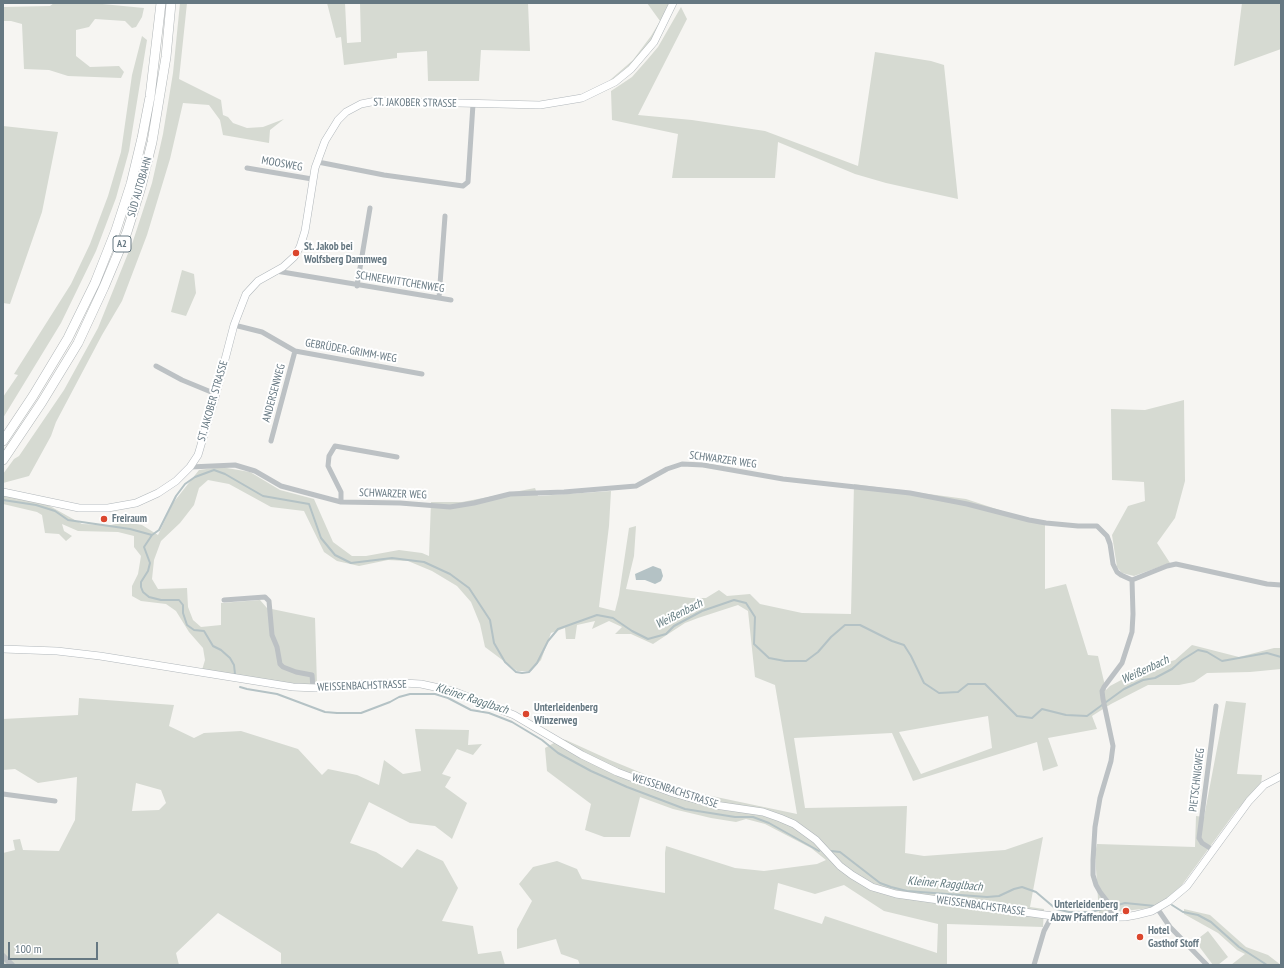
<!DOCTYPE html>
<meta charset="utf-8">
<style>
body{margin:0}
#map{position:relative;width:1284px;height:968px;overflow:hidden;background:#f6f5f2;font-family:"PT Sans Narrow",sans-serif}
canvas{display:block}
.frame{position:absolute;inset:0;border:4px solid #667882;pointer-events:none}
.scale{position:absolute;left:8px;top:942px;width:90px;height:18px;box-sizing:border-box;border:2px solid #667882;border-top:0;padding-left:5px;font-size:12px;line-height:14px;white-space:nowrap;color:#667882;-webkit-text-stroke:3px #fff;paint-order:stroke}
</style>
<div id="map">
<canvas width="1284" height="968"></canvas>
<div class="frame"></div>
<div class="scale">100 m</div>
</div>
<script>
const ctx = document.querySelector('canvas').getContext('2d');
ctx.lineJoin = 'round';
function paint(path, color) {
  ctx.fillStyle = color;
  ctx.fill(path, 'evenodd');
}
function shape(rows) {
  const path = new Path2D();
  for (const r of rows) {
    path.moveTo(r[0], r[1]);
    for (let i = 2; i < r.length; i += 2) path.lineTo(r[i], r[i + 1]);
  }
  return path;
}
function stroke(path, color, width, dash) {
  ctx.strokeStyle = color;
  ctx.lineWidth = width;
  ctx.lineCap = dash ? 'butt' : 'round';
  ctx.setLineDash(dash || []);
  ctx.stroke(path);
}
function write(font, color, halo, rows, align = 'center') {
  ctx.font = font + ' "PT Sans Narrow",sans-serif';
  ctx.lineWidth = 4;
  ctx.setLineDash([]);
  ctx.textBaseline = 'middle';
  ctx.strokeStyle = halo;
  ctx.fillStyle = color;
  for (const [text, x, y, turn = 0] of rows) {
    ctx.save();
    ctx.translate(x, y);
    ctx.rotate((+turn || 0) * Math.PI / 180);
    ctx.textAlign = isNaN(turn) ? turn : align;
    if (halo) ctx.strokeText(text, 0, 0);
    ctx.fillText(text, 0, 0);
    ctx.restore();
  }
}
paint(shape([
 [54,3,92,3,144,8,142,17,136,27,132,28,125,21,95,19,89,27,76,30,76,56,90,67,119,66,124,72,121,78,68,76,49,70,24,69,22,24,11,21,3,21,3,7,50,6],
 [180,3,187,3,179,79,221,100,223,115,228,117,233,123,247,128,263,127,284,119,270,130,269,143,223,135,220,120,209,105,183,103,170,159,147,235,122,301,102,335,56,422,51,436,29,476,3,483,3,474,14,459,19,456,64,390,98,328,133,241,152,183,163,134,173,73],
 [327,3,345,3,347,43,361,42,360,3,528,3,530,51,481,50,479,81,428,81,427,51,397,53,397,58,344,65,341,37,336,38],
 [647,3,670,3,650,44,636,60,610,81,610,80,633,60,651,36,660,21],
 [1242,3,1281,3,1281,49,1234,66],
 [681,7,687,19,638,115,692,120,765,131,858,166,875,52,931,61,944,65,958,199,886,183,855,174,778,142,775,178,672,178,678,134,612,120,611,91,632,77,647,60,658,47],
 [142,36,147,40,129,151,116,198,96,251,61,323,3,418,3,397,18,375,14,374,71,284,90,244,108,196,121,152,132,75],
 [3,126,58,132,42,212,10,304,3,303],
 [182,270,194,274,196,293,186,316,171,312],
 [1184,400,1185,481,1175,518,1157,543,1170,563,1134,576,1122,573,1117,567,1112,535,1128,506,1145,501,1144,482,1112,480,1111,409,1145,410],
 [221,467,250,472,280,490,314,499,333,542,352,556,366,556,399,550,422,553,429,556,431,502,462,502,535,488,538,496,611,491,609,526,599,607,615,611,619,595,629,528,636,526,634,556,626,589,691,598,706,598,719,590,727,596,750,594,760,604,802,613,851,614,854,484,966,499,1045,525,1045,589,1066,584,1088,655,1098,656,1106,690,1110,686,1138,671,1175,660,1192,645,1239,657,1274,648,1281,648,1281,669,1250,672,1207,673,1194,682,1179,685,1148,685,1111,704,1092,716,1097,729,1048,738,1058,766,1043,771,1037,742,913,781,892,733,794,738,805,808,907,806,905,853,924,856,1005,850,1043,837,1030,907,1044,909,1043,927,947,924,947,965,580,965,578,960,561,954,556,939,517,949,517,929,532,901,519,884,533,867,557,861,577,869,582,879,665,893,665,853,666,846,735,868,764,871,817,864,826,860,811,848,765,824,746,819,736,822,711,818,673,809,640,797,630,837,604,837,585,830,591,804,547,771,545,748,561,739,566,740,610,760,683,790,797,814,775,685,755,677,748,611,738,605,698,618,685,623,653,644,631,634,615,634,622,627,609,621,592,629,595,621,577,625,575,639,566,639,565,628,551,633,541,660,531,671,517,671,485,647,480,624,471,602,457,586,432,571,408,561,388,560,359,566,337,561,324,552,304,511,271,507,229,484,208,480,199,488,194,505,180,523,161,541,154,560,152,579,158,589,187,588,188,607,193,620,201,627,221,625,221,603,260,600,267,608,315,618,317,685,286,685,202,670,205,660,203,648,189,632,176,611,166,604,141,601,132,596,132,586,138,574,141,556,134,547,134,536,118,532,78,531,62,524,64,531,72,536,66,541,59,534,45,533,42,515,37,512,3,504,3,495,48,505,82,524,111,525,125,522,142,525,158,535,173,503,199,470],
 [988,716,992,748,921,774,899,732],
 [778,883,815,894,844,885,884,911,938,924,937,953,825,916,822,924,774,909],
 [79,698,174,705,169,726,194,738,204,733,241,731,298,749,322,775,328,769,357,775,379,785,384,760,403,774,421,771,415,729,469,730,468,745,482,744,473,755,457,749,442,774,451,777,445,787,467,803,452,839,435,826,410,823,369,802,350,843,376,852,402,868,417,849,443,861,458,888,442,921,473,926,478,954,501,951,505,965,281,965,281,953,218,913,176,953,179,965,3,965,3,853,15,850,13,840,20,839,23,850,59,851,75,820,77,777,38,783,15,769,3,770,3,719,78,715],
 [136,783,161,790,166,803,159,810,132,811],
 [1226,701,1246,703,1237,774,1262,775,1261,785,1236,811,1182,885,1164,901,1150,908,1099,914,1095,854,1097,844,1195,847,1196,816,1204,817],
 [1184,909,1210,915,1246,947,1268,955,1281,965,1231,965,1245,954,1237,950,1218,933,1184,914],
 [1208,931,1228,957,1218,965,1213,965,1195,941]
]), '#d6dad2');
paint(shape([
 [653,566,661,569,663,576,661,581,655,584,645,580,636,580,635,574]
]), '#b4c2c5');
stroke(shape([
 [3,500,36,505,55,511,68,520,130,529,152,535,159,530,176,496,185,484,195,477,214,470,225,474,263,496,309,504,321,538,335,555,351,563,392,558,424,562,450,574,469,588,490,620,494,643,505,662,516,672,522,673,529,672,537,663,548,641,558,629,597,615,613,618,632,631,648,639,666,634,674,626,702,611,734,600,746,603,755,617,754,644,769,658,785,661,806,661,818,652,831,637,845,625,860,625,892,641,904,645,911,656,924,683,939,693,958,692,968,684,985,684,1017,716,1032,718,1042,709,1066,715,1087,716,1124,689,1143,680,1155,678,1172,669,1182,660,1198,650,1207,652,1222,661,1267,653,1281,657],
 [152,535,144,547,150,563,148,571,141,582,141,587,143,592,149,597,161,600,179,600,183,605,183,613,187,625,194,630,204,631,213,646,221,650,230,658,234,665,235,674],
 [240,687,247,689,277,694,325,712,337,713,361,713,390,702,399,697,410,694,435,694,448,698,471,710,489,713,512,722,542,740,558,753,591,771,627,787,685,809,735,817,753,817,769,823,819,851],
 [831,851,840,852,880,883,891,887,907,891,987,897,999,896,1014,889,1022,887,1036,892,1056,909,1069,912,1091,912,1125,903,1155,906],
 [1172,905,1183,912,1198,915,1211,922,1239,947,1267,965]
]), '#b4c2c5', 2);
const secondary = shape([
 [3,492,79,508,108,508,136,503,158,493,176,481,190,467,198,455,216,394,234,325,246,294,258,281,283,267,294,257,300,247,305,231,315,168,325,141,338,120,346,112,361,104,376,101,540,105,582,98,615,82,631,69,654,42,673,3],
 [3,649,57,651,100,656,293,687,316,688,382,683,403,683,421,684,453,691,514,715,582,755,617,772,673,793,715,805,763,812,780,818,794,824,816,840,840,866,852,875,872,887,896,894,1067,918,1125,917,1136,915,1152,911,1169,901,1187,886,1249,801,1264,785,1281,776]
]);
const motorway = shape([
 [3,441,33,396,68,338,95,283,116,230,131,184,142,138,150,97,161,3],
 [3,460,42,402,78,343,104,287,127,232,141,187,152,142,166,57,171,3]
]);
stroke(secondary, '#b1b7bb', 8);
stroke(motorway, '#b0b5b7', 10);
stroke(shape([
 [318,162,384,175,463,186,468,182,473,104],
 [247,168,312,179],
 [276,271,451,300],
 [357,286,370,208],
 [439,298,445,216],
 [234,325,262,332,295,351,422,374],
 [156,366,182,380,216,394],
 [271,441,295,351],
 [190,467,235,465,255,471,281,486,341,502,400,503,450,507,474,503,510,494,564,492,636,486,667,469,682,464,703,465,783,479,910,493,967,504,1029,520,1046,523,1078,526,1097,526,1107,536,1110,544,1113,564,1117,572,1121,575,1132,580],
 [341,502,341,492,328,466,329,456,335,446,397,457],
 [1132,580,1167,566,1176,564,1267,584,1281,585],
 [224,600,265,597,269,601,272,635,277,647,280,664,283,667,296,672,312,675,313,688],
 [3,794,55,801],
 [1213,850,1202,843,1199,838,1216,706],
 [1157,908,1170,927,1207,965],
 [1112,918,1110,905,1100,892,1096,885,1093,875,1093,860,1095,827,1100,798,1111,761,1113,746,1103,699,1102,691,1104,687,1122,663,1132,632,1133,614,1132,580],
 [1034,965,1044,931,1052,916]
]), '#bcc1c4', 5);
stroke(shape([
 [3,956,12,965]
]), '#bcc1c4', 6);
stroke(secondary, '#fff', 7);
stroke(motorway, '#fff', 9);
for (const [x, y, r, color] of [
 [296,253,4,"#db462d"],
 [104,519,4,"#db462d"],
 [526,714,4,"#db462d"],
 [1126,911,4,"#db462d"],
 [1140,937,4,"#db462d"]
]) {
  const dot = new Path2D();
  dot.arc(x, y, r, 0, 2 * Math.PI);
  ctx.fillStyle = color;
  ctx.fill(dot);
  stroke(dot, '#fff', 1.5);
}
for (const [x, y, w] of [
 [122,244,18]
]) {
  const box = new Path2D();
  box.roundRect(x - w / 2, y - 8, w, 16, 3);
  ctx.fillStyle = '#fff';
  ctx.fill(box);
  stroke(box, '#667882', 1);
}
write('bold 10px', '#667882', null, [
 ["A2",122,244]
]);
write('11px', '#667882', '#fff', [
 ["ST. JAKOBER STRASSE",415,103,1],
 ["MOOSWEG",282,164,10],
 ["SÜD AUTOBAHN",140,187,-74],
 ["SCHNEEWITTCHENWEG",400,282,9],
 ["GEBRÜDER-GRIMM-WEG",351,351,10],
 ["ANDERSENWEG",274,393,-75],
 ["ST. JAKOBER STRASSE",213,401,-74],
 ["SCHWARZER WEG",723,460,8],
 ["SCHWARZER WEG",393,494,2],
 ["WEISSENBACHSTRASSE",362,686,-2],
 ["PIETSCHNIGWEG",1197,780,-83],
 ["WEISSENBACHSTRASSE",675,791,18],
 ["WEISSENBACHSTRASSE",981,906,8]
]);
write('bold 11px', '#667882', '#fff', [
 ["St. Jakob bei",304,247],
 ["Wolfsberg Dammweg",304,260],
 ["Freiraum",112,519],
 ["Unterleidenberg",534,708],
 ["Winzerweg",534,721],
 ["Unterleidenberg",1118,905,"right"],
 ["Abzw Pfaffendorf",1118,918,"right"],
 ["Hotel",1148,931],
 ["Gasthof Stoff",1148,944]
], 'left');
write('italic 12px', '#627a7f', '#fff', [
 ["Weißenbach",679,614,-27],
 ["Weißenbach",1145,670,-25],
 ["Kleiner Ragglbach",472,699,18],
 ["Kleiner Ragglbach",945,884,5]
]);
</script>
